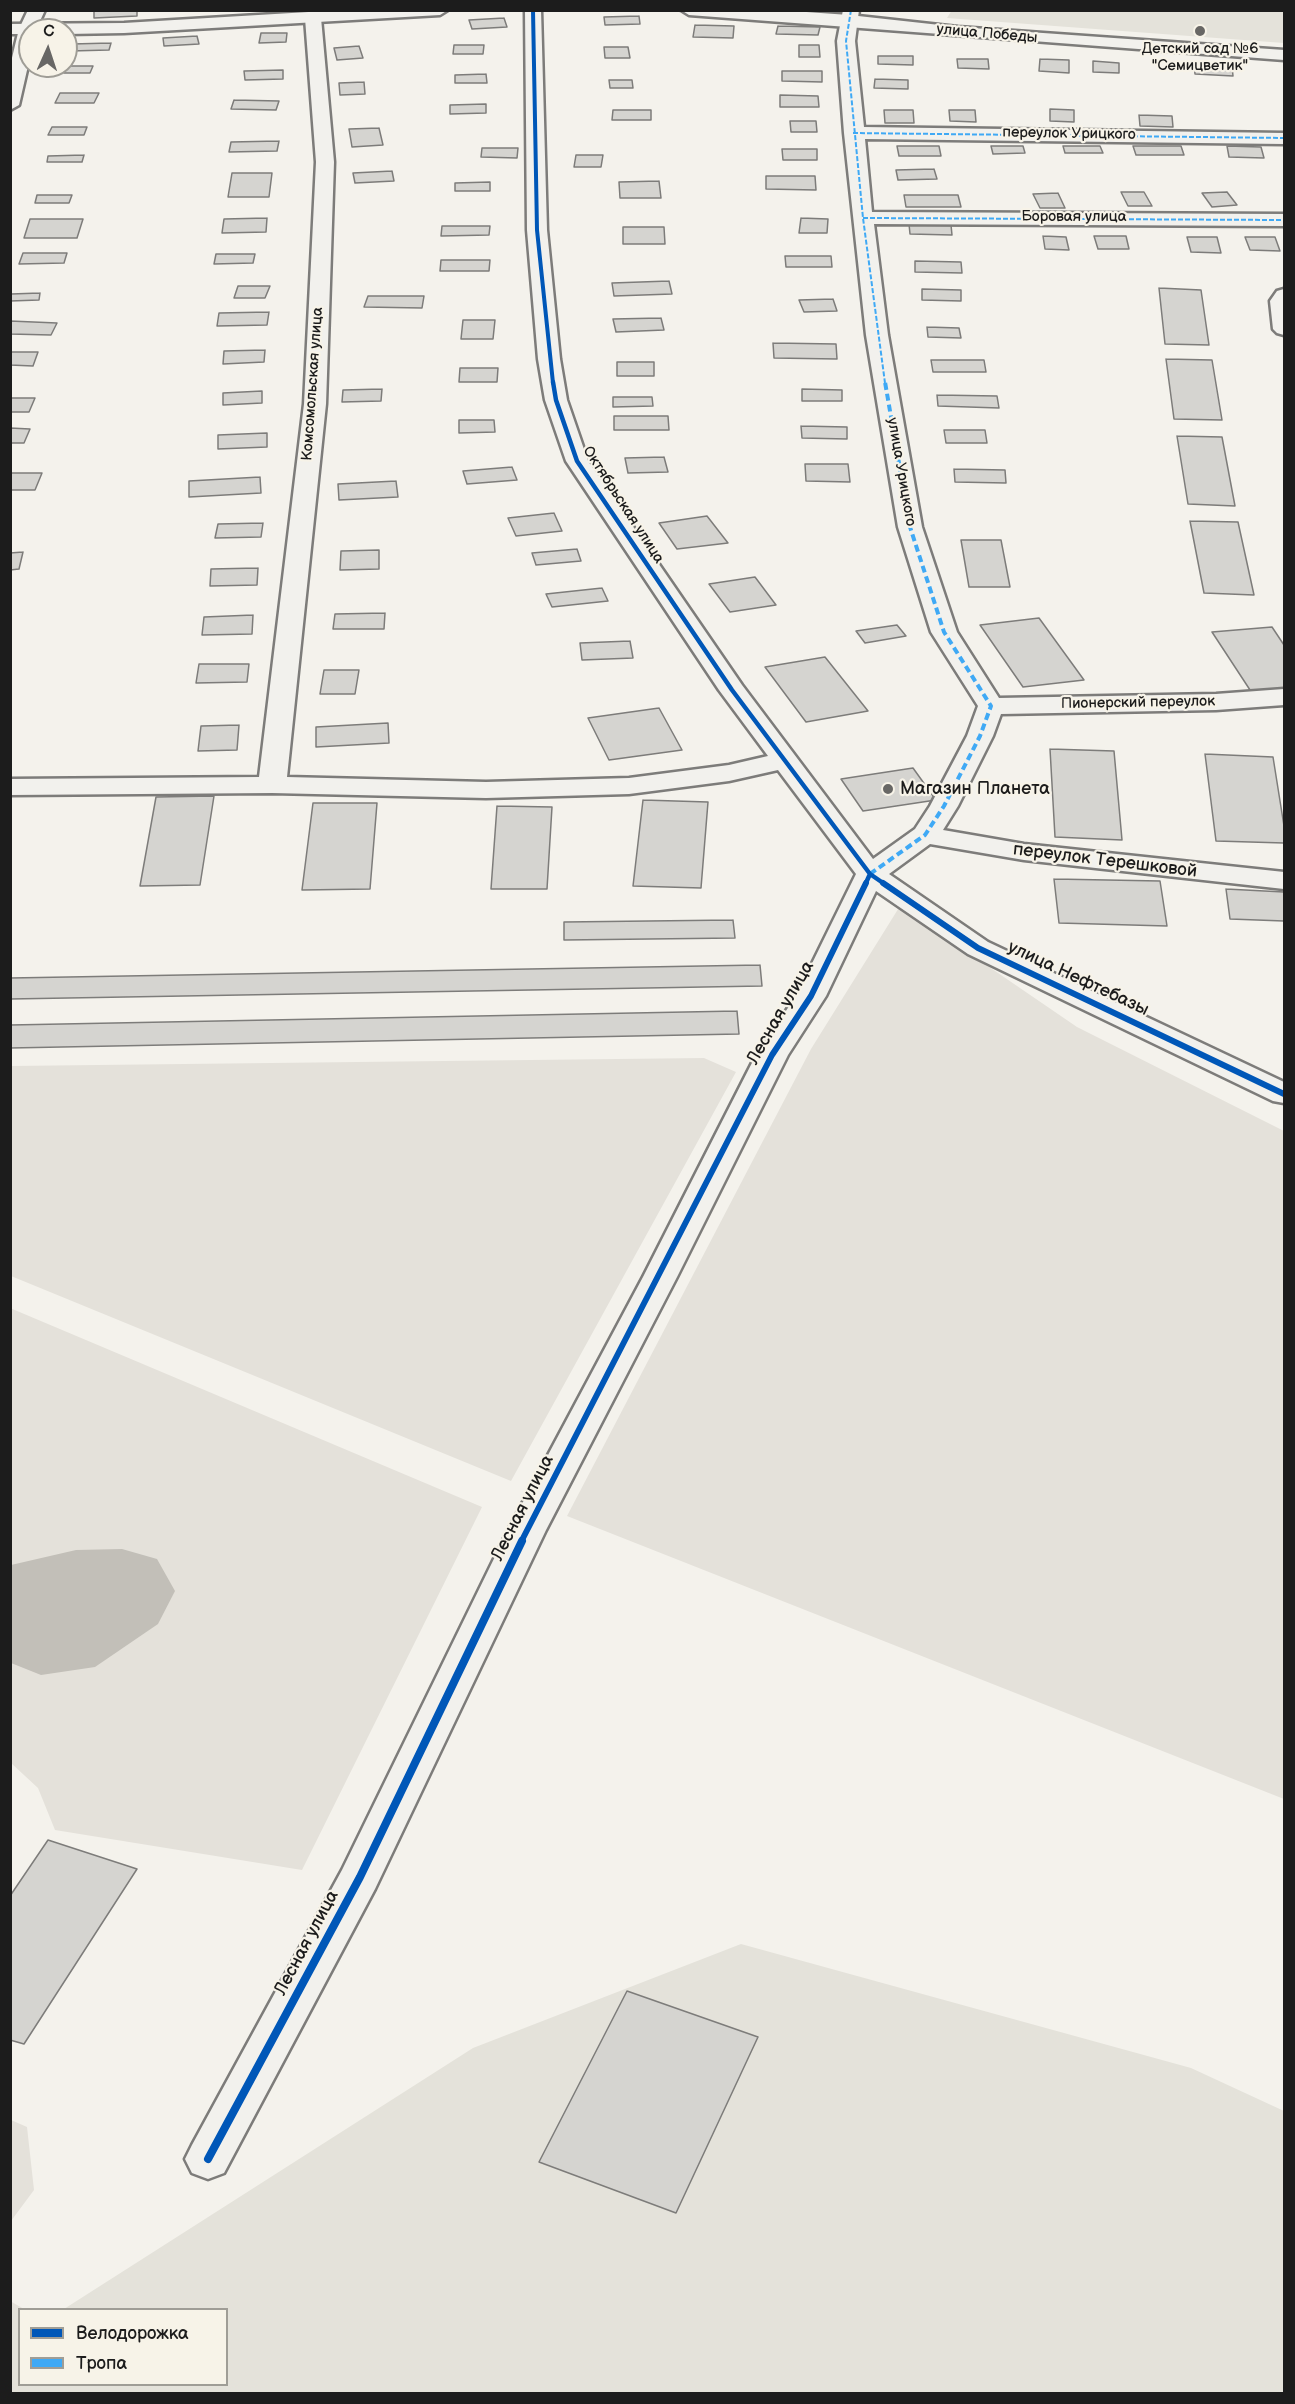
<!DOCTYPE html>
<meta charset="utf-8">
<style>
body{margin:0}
#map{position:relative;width:1295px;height:2404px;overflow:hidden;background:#f4f2ec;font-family:"Balsamiq Sans",sans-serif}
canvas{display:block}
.frame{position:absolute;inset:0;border:12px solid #1c1c1c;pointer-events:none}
.legend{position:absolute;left:18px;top:2308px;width:210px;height:78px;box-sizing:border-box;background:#f7f3e8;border:2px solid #9f9d96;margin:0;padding:8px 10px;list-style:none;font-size:18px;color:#1c1c1c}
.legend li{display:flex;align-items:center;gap:12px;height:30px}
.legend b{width:30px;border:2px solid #9f9d96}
.north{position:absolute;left:18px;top:18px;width:60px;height:60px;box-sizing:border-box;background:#f7f3e8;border:2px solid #9f9d96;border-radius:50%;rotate:3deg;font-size:16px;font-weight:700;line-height:24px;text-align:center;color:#1c1c1c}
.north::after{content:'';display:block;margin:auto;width:21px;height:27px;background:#686765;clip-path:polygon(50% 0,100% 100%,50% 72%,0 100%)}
</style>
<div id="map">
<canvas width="1295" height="2404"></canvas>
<div class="frame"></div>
<ul class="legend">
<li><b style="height:8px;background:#0057b8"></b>Велодорожка</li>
<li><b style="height:8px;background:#3fa9f5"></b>Тропа</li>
</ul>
<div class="north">С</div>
</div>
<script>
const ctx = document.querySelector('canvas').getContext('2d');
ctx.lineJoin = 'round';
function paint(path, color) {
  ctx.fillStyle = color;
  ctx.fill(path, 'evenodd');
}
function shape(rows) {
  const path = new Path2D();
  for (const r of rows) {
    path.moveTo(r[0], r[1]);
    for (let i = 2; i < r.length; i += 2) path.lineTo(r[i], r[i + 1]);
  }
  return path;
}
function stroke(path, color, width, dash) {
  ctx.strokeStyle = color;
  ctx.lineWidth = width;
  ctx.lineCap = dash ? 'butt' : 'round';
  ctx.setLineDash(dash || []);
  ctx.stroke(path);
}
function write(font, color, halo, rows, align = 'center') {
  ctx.font = font + ' "Balsamiq Sans",sans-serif';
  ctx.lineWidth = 4.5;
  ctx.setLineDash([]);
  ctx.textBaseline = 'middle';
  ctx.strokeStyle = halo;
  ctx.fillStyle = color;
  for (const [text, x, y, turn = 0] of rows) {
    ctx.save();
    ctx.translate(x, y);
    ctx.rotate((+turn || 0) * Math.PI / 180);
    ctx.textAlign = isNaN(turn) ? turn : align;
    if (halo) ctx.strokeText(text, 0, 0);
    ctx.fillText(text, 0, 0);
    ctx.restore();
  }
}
paint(shape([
 [952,10,1284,11,1284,43,947,18],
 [741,1944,1191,2068,1284,2111,1284,2393,11,2393,10,2301,24,2309,20,2310,20,2384,226,2384,226,2310,64,2309,473,2048]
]), '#e4e2da');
paint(shape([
 [900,906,1077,1027,1284,1131,1284,1799,567,1516,811,1049],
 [704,1058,736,1072,511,1481,11,1276,11,1066],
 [10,1308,482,1507,302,1870,55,1830,38,1788,11,1763],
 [11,2120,27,2127,34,2190,11,2221]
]), '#e4e1da');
paint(shape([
 [122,1549,157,1559,175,1591,158,1624,95,1667,41,1675,11,1663,11,1565,76,1550]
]), '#c2bfb8');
const building = shape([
 [94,10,137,10,137,16,94,18,94,10],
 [639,16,640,24,605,25,604,17,639,16],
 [504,18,507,27,472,29,469,20,504,18],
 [695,25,734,26,733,38,693,37,695,25],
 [778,26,820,27,818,35,776,34,778,26],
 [261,33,287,33,286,42,259,43,261,33],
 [197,36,199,44,164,46,163,38,197,36],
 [111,43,109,50,70,51,72,44,111,43],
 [454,45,484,45,483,54,453,54,454,45],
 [799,45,819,45,820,57,799,57,799,45],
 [359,46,363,58,337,60,334,48,359,46],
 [604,47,628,47,630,58,605,58,604,47],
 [878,56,913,56,913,65,878,64,878,56],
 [957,59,988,59,989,69,958,68,957,59],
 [1040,59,1069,60,1069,73,1039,71,1040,59],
 [1093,61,1119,63,1119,73,1093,72,1093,61],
 [1194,65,1232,66,1233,76,1195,74,1194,65],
 [67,66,93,66,90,73,64,73,67,66],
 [283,70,283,79,245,80,244,71,283,70],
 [782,71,822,71,822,82,782,81,782,71],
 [486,74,487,83,455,83,455,75,486,74],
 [875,79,908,80,908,89,874,88,875,79],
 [609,80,632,80,633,88,610,88,609,80],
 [364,82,365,94,340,95,339,83,364,82],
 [60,93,99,93,94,103,55,103,60,93],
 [780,95,818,96,819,107,780,107,780,95],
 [234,100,279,101,276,110,231,109,234,100],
 [486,104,486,113,450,114,450,105,486,104],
 [1050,109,1074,110,1074,122,1050,121,1050,109],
 [613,110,651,110,651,120,612,120,613,110],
 [884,110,913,110,914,123,885,123,884,110],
 [949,110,975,110,976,122,950,121,949,110],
 [1139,115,1172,116,1173,127,1140,126,1139,115],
 [790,121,816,121,817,132,791,132,790,121],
 [52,127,87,127,84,135,48,135,52,127],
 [379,128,383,145,352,147,349,129,379,128],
 [279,141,277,151,229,152,231,142,279,141],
 [897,146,939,146,941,156,899,156,897,146],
 [991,146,1023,146,1025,153,993,154,991,146],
 [1063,146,1100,146,1103,153,1065,153,1063,146],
 [1133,146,1181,146,1184,155,1136,155,1133,146],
 [1227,146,1261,147,1264,158,1229,157,1227,146],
 [482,148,518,148,517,158,481,157,482,148],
 [782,149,817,149,817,160,783,160,782,149],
 [84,155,82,162,47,162,48,156,84,155],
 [576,155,603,155,601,167,574,167,576,155],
 [934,169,937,179,898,180,896,170,934,169],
 [392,171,394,181,355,183,353,173,392,171],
 [232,173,272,173,269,197,228,197,232,173],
 [766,176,815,176,816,190,766,189,766,176],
 [659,181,661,198,620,198,619,182,659,181],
 [490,182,490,191,455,191,455,183,490,182],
 [1121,192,1144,192,1152,206,1128,206,1121,192],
 [1227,192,1237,205,1212,207,1202,193,1227,192],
 [1058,193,1065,208,1040,208,1033,194,1058,193],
 [37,195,72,195,69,203,35,203,37,195],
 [904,195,958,195,961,207,906,207,904,195],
 [267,218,266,232,222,233,224,219,267,218],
 [801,218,828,219,827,233,799,233,801,218],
 [30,219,83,219,77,238,24,238,30,219],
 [909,224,951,225,952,235,910,234,909,224],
 [442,226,490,226,489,235,441,236,442,226],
 [623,227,664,227,665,244,623,244,623,227],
 [1043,236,1066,237,1069,250,1045,249,1043,236],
 [1094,236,1126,236,1129,249,1098,249,1094,236],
 [1187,237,1217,237,1221,253,1191,252,1187,237],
 [1245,237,1275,237,1280,251,1250,250,1245,237],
 [23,253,67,253,64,263,19,264,23,253],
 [216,254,255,254,253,263,214,264,216,254],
 [785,256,831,256,832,267,786,267,785,256],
 [441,260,490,260,489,271,440,271,441,260],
 [915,261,961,262,962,273,915,272,915,261],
 [669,281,672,294,614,296,612,283,669,281],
 [238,286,270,286,265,298,234,298,238,286],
 [1159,288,1201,290,1209,345,1165,344,1159,288],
 [922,289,961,290,961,301,922,300,922,289],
 [40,293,39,300,10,301,11,294,40,293],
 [368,296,424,296,422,308,364,307,368,296],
 [833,299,837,311,804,312,799,300,833,299],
 [269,312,267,325,217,326,219,313,269,312],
 [661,318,664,330,616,332,613,319,661,318],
 [463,320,495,320,493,339,461,339,463,320],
 [10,321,57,323,51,335,10,334,10,321],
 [927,327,959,328,961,338,928,337,927,327],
 [773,343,836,344,837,359,774,358,773,343],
 [265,350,264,362,223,364,224,351,265,350],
 [10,352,38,352,33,366,10,365,10,352],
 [1166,359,1212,360,1222,420,1174,419,1166,359],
 [931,360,984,360,986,372,933,372,931,360],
 [617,362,654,362,654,376,617,376,617,362],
 [460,368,498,368,497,382,459,382,460,368],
 [382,389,381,401,342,402,343,390,382,389],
 [802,389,842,390,842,401,802,401,802,389],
 [262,391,262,403,223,405,223,393,262,391],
 [937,395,997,396,999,408,938,406,937,395],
 [613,397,652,397,653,406,613,407,613,397],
 [10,398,35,398,29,412,10,412,10,398],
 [614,416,668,416,669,430,614,430,614,416],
 [459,420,494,420,495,432,459,433,459,420],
 [801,426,847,427,847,439,802,438,801,426],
 [10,428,30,429,24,443,10,443,10,428],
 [944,430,985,430,987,443,946,443,944,430],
 [267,433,267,447,218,449,218,435,267,433],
 [1177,436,1222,437,1235,506,1188,504,1177,436],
 [664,457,668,472,628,473,625,458,664,457],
 [805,464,848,464,850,482,806,481,805,464],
 [512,467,517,480,467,484,463,471,512,467],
 [954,469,1005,470,1006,483,955,482,954,469],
 [10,473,42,473,35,490,10,490,10,473],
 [260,477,261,493,189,497,189,481,260,477],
 [396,481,398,497,339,500,338,484,396,481],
 [554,513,562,531,516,536,508,518,554,513],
 [707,516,728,543,677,549,659,523,707,516],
 [1190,521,1238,522,1254,595,1204,593,1190,521],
 [263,523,261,537,215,538,218,524,263,523],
 [961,540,1001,540,1010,587,969,587,961,540],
 [577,549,581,561,536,565,532,553,577,549],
 [379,550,379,569,340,570,341,551,379,550],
 [23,552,19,569,10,570,10,553,23,552],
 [258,568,257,585,210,586,211,569,258,568],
 [755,577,776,605,730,612,709,584,755,577],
 [602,588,608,601,552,607,546,594,602,588],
 [385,613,384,629,333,629,335,614,385,613],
 [253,615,252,634,202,635,204,617,253,615],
 [1039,618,1084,680,1023,687,980,625,1039,618],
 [897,625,906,636,865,643,856,631,897,625],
 [1272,627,1284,645,1284,690,1252,693,1212,632,1272,627],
 [630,641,633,658,582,660,580,643,630,641],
 [825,657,868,711,806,722,765,667,825,657],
 [199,664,249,664,247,682,196,683,199,664],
 [324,670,359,670,355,694,320,694,324,670],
 [659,708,682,750,609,760,588,718,659,708],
 [388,723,389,743,316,747,316,727,388,723],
 [239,725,237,750,198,751,201,726,239,725],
 [1050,749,1114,751,1122,840,1055,837,1050,749],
 [1205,754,1273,757,1284,826,1284,843,1216,841,1205,754],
 [913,768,936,800,863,811,841,779,913,768],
 [214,796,200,885,140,886,156,797,214,796],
 [643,800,708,802,701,888,633,886,643,800],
 [313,803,377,803,370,889,302,890,313,803],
 [497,806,552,807,547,889,491,889,497,806],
 [1054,879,1160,881,1167,926,1059,923,1054,879],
 [1226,889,1284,892,1284,921,1230,919,1226,889],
 [733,920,735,938,564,940,564,922,733,920],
 [760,965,762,986,10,999,10,978,760,965],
 [737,1011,739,1034,10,1048,10,1025,737,1011],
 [48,1840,137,1869,24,2044,10,2040,10,1896,48,1840],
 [627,1991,758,2037,676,2213,539,2162,627,1991]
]);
paint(building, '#d5d4d0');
stroke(building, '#7d7c7a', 1.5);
const minor = shape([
 [28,10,45,10,36,30,30,30,30,57,19,105,10,110,10,66,19,29,28,10],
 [525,10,541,10,547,230,560,359,567,400,588,461,742,685,873,859,915,829,930,806,967,736,978,706,931,632,898,527,866,335,844,133,837,41,843,10,859,10,855,41,864,127,1284,133,1284,144,865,139,872,212,1284,214,1284,226,874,224,888,335,922,527,957,632,999,698,1216,694,1284,689,1284,705,1216,710,1001,714,993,736,958,806,943,830,1024,844,1284,872,1284,889,1024,860,930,844,889,874,988,942,1284,1082,1284,1103,1273,1101,968,954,876,891,826,996,788,1055,677,1277,546,1530,375,1889,224,2173,208,2179,192,2173,185,2159,192,2145,342,1870,508,1530,643,1277,756,1055,796,996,856,874,778,770,729,781,629,794,486,798,272,793,10,795,10,779,259,777,304,404,316,162,305,18,313,13,321,18,334,162,326,404,287,777,486,782,629,778,729,765,768,756,719,690,566,461,545,400,538,359,527,230,525,10],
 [1284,289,1284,335,1277,333,1273,329,1270,301,1277,291,1284,289]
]);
const tertiary = shape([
 [342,10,448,10,440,15,124,33,66,34,66,30,30,30,30,34,10,34,10,24,124,23,342,10],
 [681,10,778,10,849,15,958,27,1284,50,1284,60,689,15,681,10]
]);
stroke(minor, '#7d7c7a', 5);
stroke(tertiary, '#7d7c7a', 5);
paint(minor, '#f2f1ed');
paint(tertiary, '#f2f1ed');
stroke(shape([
 [851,10,846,41,863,218,885,383],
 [853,133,1284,138],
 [863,218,1284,220]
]), '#3fa9f5', 2, [5, 2]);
stroke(shape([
 [870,874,925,835,944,806,980,736,991,706,944,632,910,527,885,382]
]), '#3fa9f5', 4, [7, 4]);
stroke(shape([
 [533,10,537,230,553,383]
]), '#0057b8', 4);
stroke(shape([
 [553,382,556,400,577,461,732,690,870,874,886,885],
 [865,885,870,874]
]), '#0057b8', 4.5);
stroke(shape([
 [883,883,978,948,1284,1094],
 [521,1542,772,1055,811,996,866,883]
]), '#0057b8', 6);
stroke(shape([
 [208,2159,360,1877,522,1541]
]), '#0057b8', 8);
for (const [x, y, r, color] of [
 [1200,31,6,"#686765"],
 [888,789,6,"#686765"]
]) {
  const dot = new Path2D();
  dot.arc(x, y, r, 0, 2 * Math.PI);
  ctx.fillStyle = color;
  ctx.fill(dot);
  stroke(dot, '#f7f3e8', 2);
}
write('15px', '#1c1c1c', '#f7f3e8', [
 ["улица Победы",987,34,5],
 ["переулок Урицкого",1069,134,1],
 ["Боровая улица",1074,217],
 ["Комсомольская улица",313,384,-86],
 ["улица Урицкого",901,472,80],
 ["Октябрьская улица",623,505,57],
 ["Пионерский переулок",1138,703,-1]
]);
write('15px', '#1c1c1c', '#f7f3e8', [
 ["Детский сад №6",1200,49],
 ["\"Семицветик\"",1200,66]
]);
write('18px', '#1c1c1c', '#f7f3e8', [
 ["Магазин Планета",900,789]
], 'left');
write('18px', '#1c1c1c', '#f7f3e8', [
 ["переулок Терешковой",1105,861,7],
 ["улица Нефтебазы",1078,979,25],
 ["Лесная улица",781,1013,-60],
 ["Лесная улица",523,1508,-63],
 ["Лесная улица",307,1943,-62]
]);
</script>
